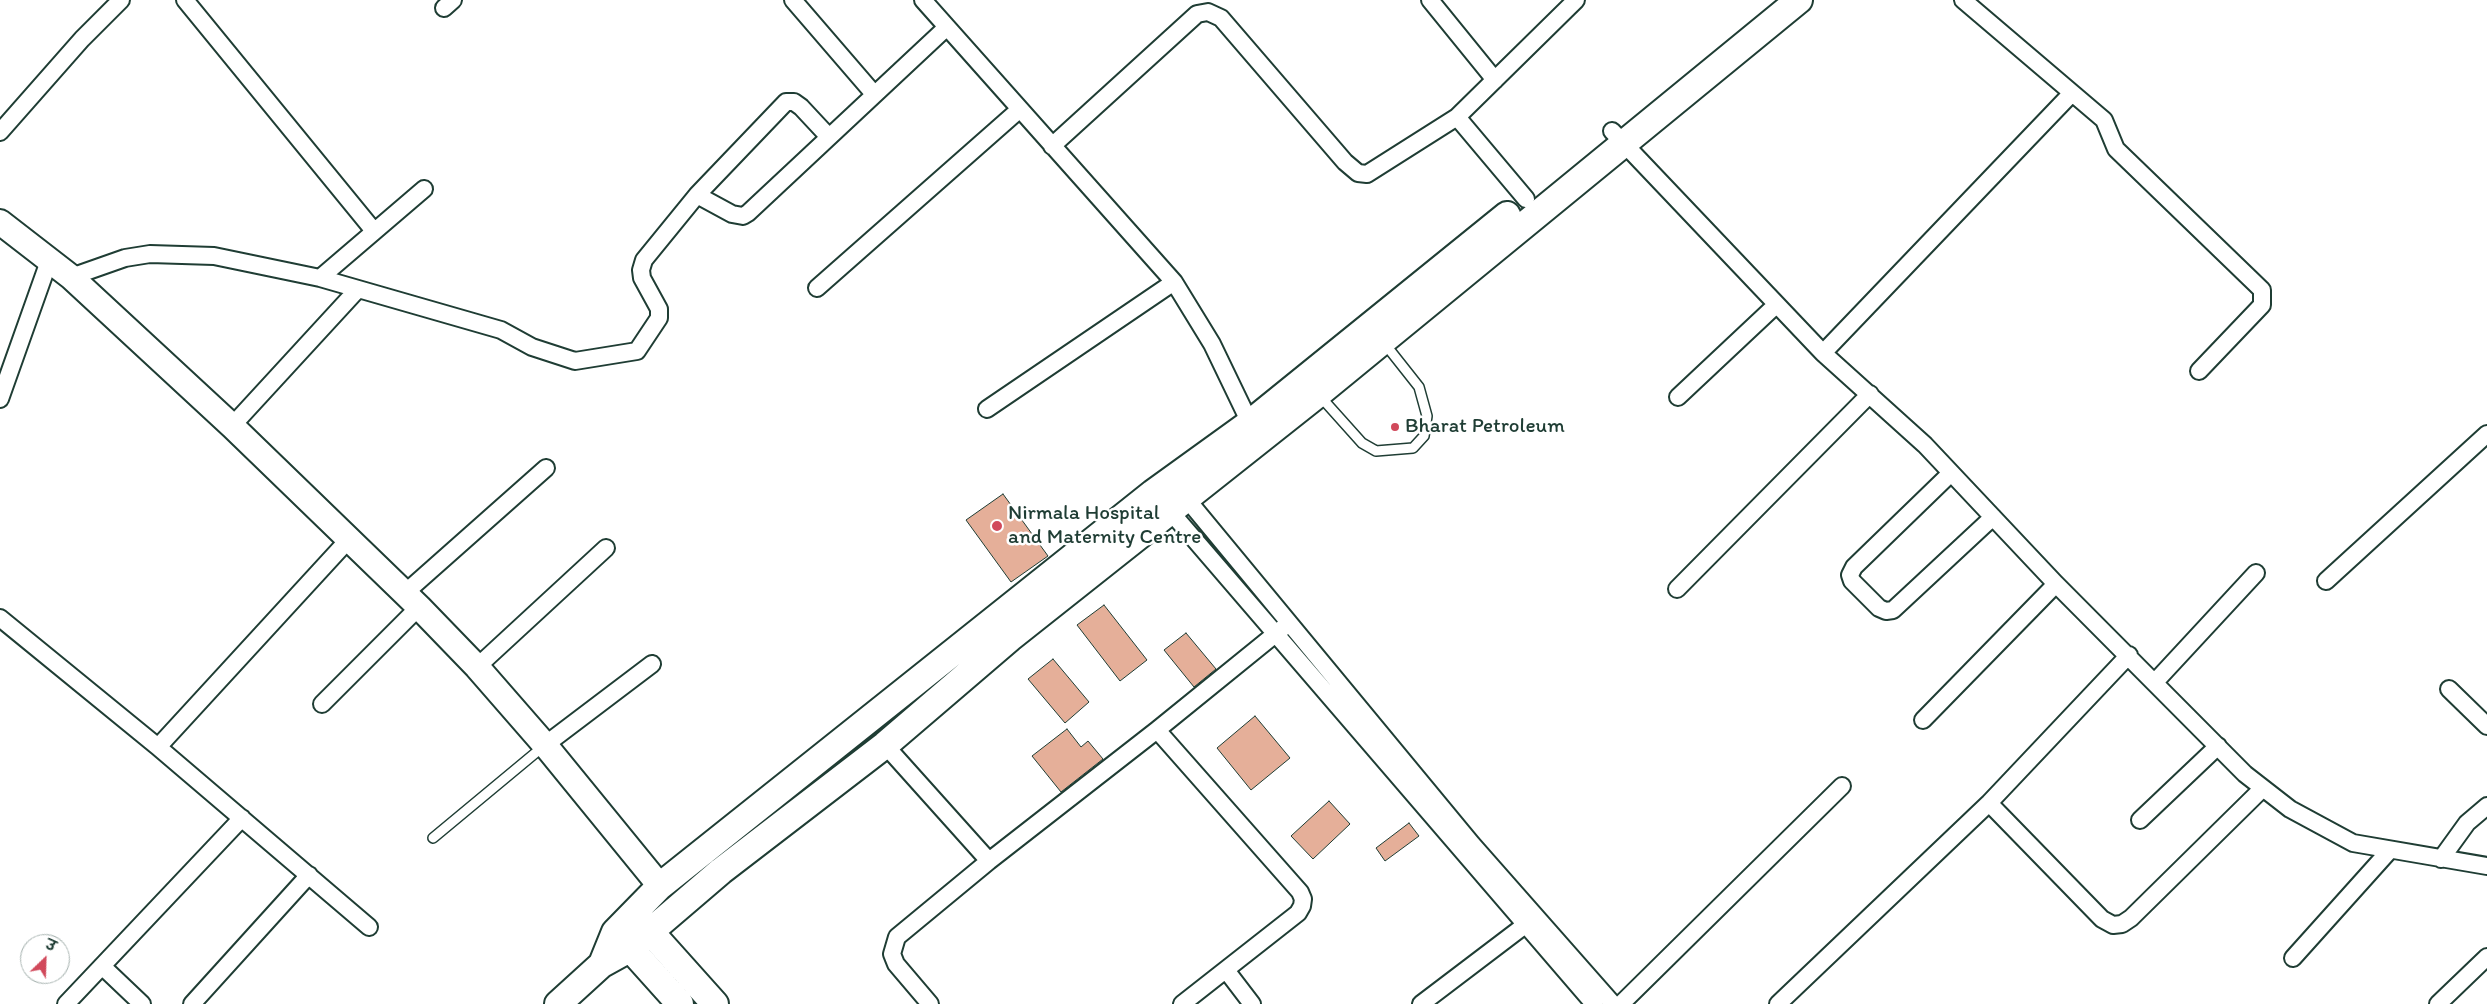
<!DOCTYPE html>
<meta charset="utf-8">
<style>
body{margin:0}
#map{position:relative;width:2487px;height:1004px;overflow:hidden;background:#fff;font-family:Itim,"Playpen Sans Deva",sans-serif}
canvas{display:block}
.north{position:absolute;left:20px;top:934px;width:50px;height:50px;box-sizing:border-box;background:#fff;border:1px solid #a5b1ae;border-radius:50%;rotate:24deg;font-size:14px;font-weight:700;line-height:20px;text-align:center;color:#1f3d34}
.north::after{content:'';display:block;margin:auto;width:18px;height:22px;background:#d1495b;clip-path:polygon(50% 0,100% 100%,50% 72%,0 100%)}
</style>
<div id="map">
<canvas width="2487" height="1004"></canvas>
<div class="north">उ</div>
</div>
<script>
const ctx = document.querySelector('canvas').getContext('2d');
ctx.lineJoin = 'round';
function paint(path, color) {
  ctx.fillStyle = color;
  ctx.fill(path, 'evenodd');
}
function shape(rows) {
  const path = new Path2D();
  for (const r of rows) {
    path.moveTo(r[0], r[1]);
    for (let i = 2; i < r.length; i += 2) path.lineTo(r[i], r[i + 1]);
  }
  return path;
}
function stroke(path, color, width, dash) {
  ctx.strokeStyle = color;
  ctx.lineWidth = width;
  ctx.lineCap = dash ? 'butt' : 'round';
  ctx.setLineDash(dash || []);
  ctx.stroke(path);
}
function write(font, color, halo, rows, align = 'center') {
  ctx.font = font + ' Itim,sans-serif';
  ctx.lineWidth = 5;
  ctx.setLineDash([]);
  ctx.textBaseline = 'middle';
  ctx.strokeStyle = halo;
  ctx.fillStyle = color;
  for (const [text, x, y, turn = 0] of rows) {
    ctx.save();
    ctx.translate(x, y);
    ctx.rotate((+turn || 0) * Math.PI / 180);
    ctx.textAlign = isNaN(turn) ? turn : align;
    if (halo) ctx.strokeText(text, 0, 0);
    ctx.fillText(text, 0, 0);
    ctx.restore();
  }
}
const building = shape([
 [1003,494,1048,556,1011,582,966,520,1003,494],
 [1104,605,1147,660,1120,681,1077,625,1104,605],
 [1186,633,1216,669,1194,687,1164,650,1186,633],
 [1053,659,1089,702,1065,723,1028,679,1053,659],
 [1255,716,1290,758,1251,790,1217,748,1255,716],
 [1067,729,1081,747,1088,741,1103,759,1061,792,1032,756,1067,729],
 [1329,801,1350,824,1313,859,1291,836,1329,801],
 [1409,823,1419,836,1385,861,1376,848,1409,823]
]);
paint(building, '#e5af99');
stroke(building, '#1f3d34', 1);
const lane = shape([
 [1319,395,1362,443,1376,451,1413,448,1424,436,1427,416,1419,387,1385,344],
 [433,838,545,745]
]);
const street = shape([
 [185,0,374,231],
 [793,0,874,94],
 [923,0,1174,282,1212,344,1250,423],
 [1430,0,1495,80],
 [1963,0,2104,120,2116,149,2262,290,2262,305,2199,371],
 [444,8,453,0],
 [1457,117,1526,199],
 [1612,131,1823,353,1925,445,2056,584,2245,774,2290,809,2353,843,2487,866],
 [0,132,82,39,121,0],
 [1052,146,1197,14,1208,12,1221,18,1345,162,1358,173,1367,174,1457,117,1576,0],
 [697,195,732,214,743,216,748,213,947,27],
 [71,277,125,258,150,254,214,256,320,278,501,330,532,347,575,361,637,351,659,318,659,309,642,278,641,270,644,260,697,195,786,102,794,102,801,107,829,137],
 [320,278,424,189],
 [817,288,1020,109],
 [1823,353,2072,93],
 [1678,397,1776,305],
 [0,399,49,261],
 [987,409,1174,282],
 [232,426,358,289],
 [1951,473,1854,567,1850,575,1852,581,1879,608,1886,611,1893,610,1993,517],
 [1186,498,1472,844,1613,1004],
 [1170,511,1594,1004],
 [2326,581,2487,434],
 [1677,589,1870,394],
 [405,593,546,468],
 [0,618,158,747,369,927],
 [477,667,606,548],
 [2155,682,2256,573],
 [2449,689,2487,726],
 [322,704,419,607],
 [1923,720,2056,584],
 [1157,730,1300,892,1303,899,1302,906,1298,913,1182,1004],
 [545,745,652,664],
 [885,745,989,861],
 [158,747,350,538],
 [1989,803,2102,919,2113,925,2122,924,2131,918,2263,788],
 [2140,820,2218,746],
 [2441,859,2467,823,2487,806],
 [2293,958,2390,850],
 [102,966,142,1004],
 [1226,970,1252,1004],
 [66,1004,242,818],
 [192,1004,309,875],
 [930,1004,896,964,892,954,897,937,989,861,1157,730,1284,627],
 [1421,1004,1533,919],
 [1621,1004,1842,786],
 [1778,1004,1989,803,2129,655],
 [2438,1004,2487,957]
]);
const secondary = shape([
 [0,222,71,277,232,426,419,607,477,667,545,745,660,886]
]);
const primary = shape([
 [638,918,715,1004],
 [619,936,680,1004],
 [602,964,615,932,660,886,1153,493,1250,423,1507,215],
 [558,1004,602,964,631,948,721,871,885,745,1010,638,1318,394,1799,0]
]);
stroke(lane, '#1f3d34', 12);
stroke(street, '#1f3d34', 20);
stroke(secondary, '#1f3d34', 28);
stroke(primary, '#1f3d34', 30);
stroke(lane, '#fff', 9);
stroke(street, '#fff', 16);
stroke(secondary, '#fff', 24);
stroke(primary, '#fff', 26);
for (const [x, y, r, color] of [
 [1395,427,5,"#d1495b"],
 [997,526,6,"#d1495b"]
]) {
  const dot = new Path2D();
  dot.arc(x, y, r, 0, 2 * Math.PI);
  ctx.fillStyle = color;
  ctx.fill(dot);
  stroke(dot, '#fff', 2);
}
write('21px', '#1f3d34', '#fff', [
 ["Bharat Petroleum",1405,427],
 ["Nirmala Hospital",1008,514],
 ["and Maternity Centre",1008,538]
], 'left');
</script>
